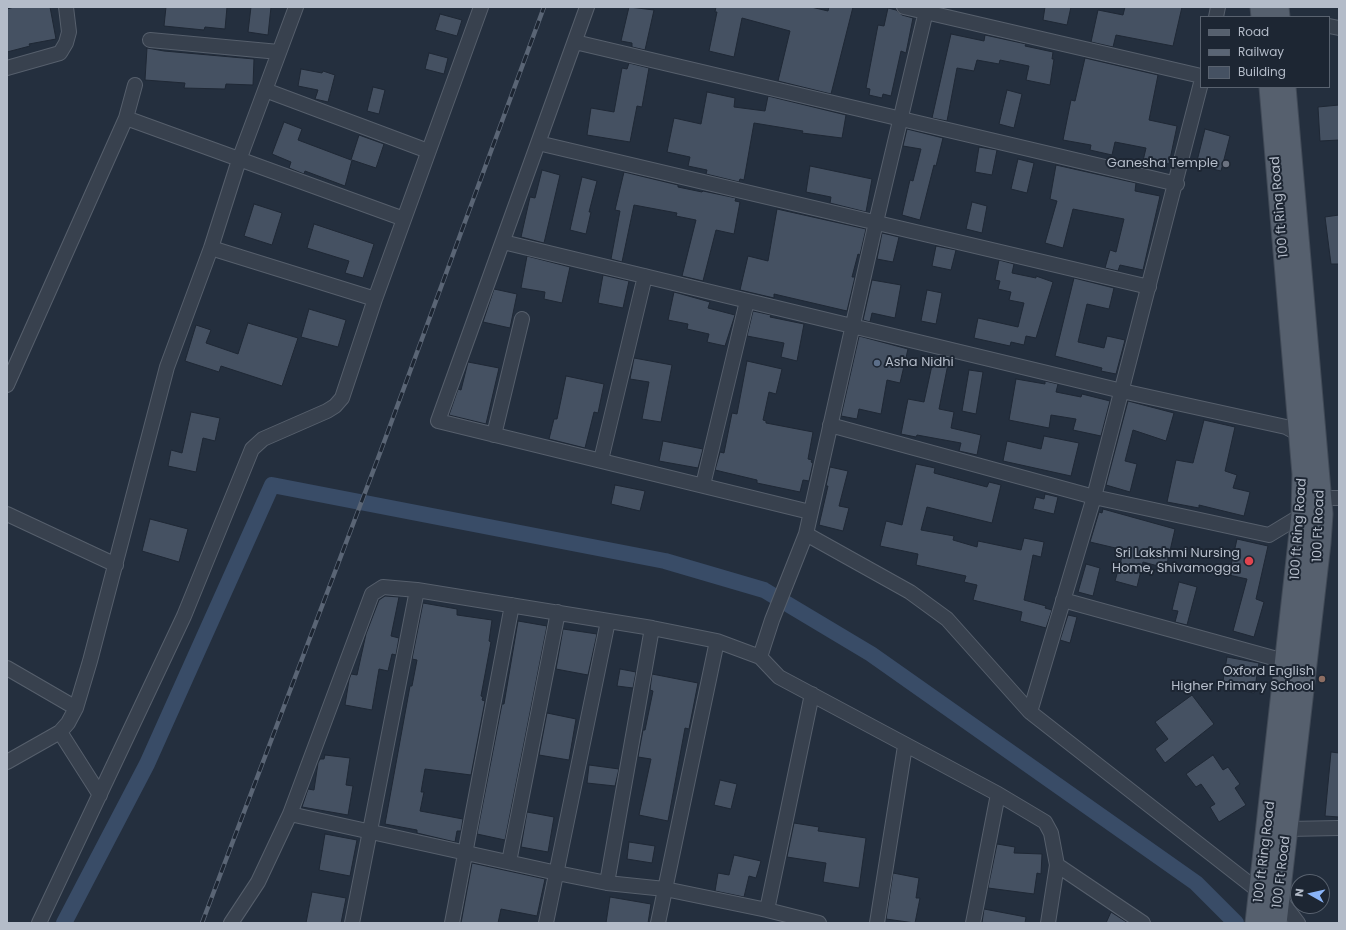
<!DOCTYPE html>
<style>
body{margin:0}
#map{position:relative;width:1346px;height:930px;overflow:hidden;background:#242f3e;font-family:Poppins,sans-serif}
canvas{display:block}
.frame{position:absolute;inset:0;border:8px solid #b4bcc9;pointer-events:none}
.legend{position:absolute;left:1200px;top:16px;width:130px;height:72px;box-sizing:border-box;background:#1d2633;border:1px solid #59626f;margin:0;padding:5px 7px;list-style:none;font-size:12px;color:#b4bcc9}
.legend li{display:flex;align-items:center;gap:8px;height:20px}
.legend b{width:20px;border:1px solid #59626f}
.north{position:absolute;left:1290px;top:874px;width:40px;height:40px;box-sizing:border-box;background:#1d2633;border:1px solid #59626f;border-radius:50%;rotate:278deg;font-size:11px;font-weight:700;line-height:16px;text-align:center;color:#b4bcc9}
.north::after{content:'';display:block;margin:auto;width:14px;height:18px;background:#8ab4f8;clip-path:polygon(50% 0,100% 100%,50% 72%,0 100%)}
</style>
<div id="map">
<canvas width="1346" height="930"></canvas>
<div class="frame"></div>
<ul class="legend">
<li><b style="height:5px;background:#56606e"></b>Road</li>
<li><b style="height:5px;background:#5a6575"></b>Railway</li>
<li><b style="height:11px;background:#455162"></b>Building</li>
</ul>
<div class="north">N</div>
</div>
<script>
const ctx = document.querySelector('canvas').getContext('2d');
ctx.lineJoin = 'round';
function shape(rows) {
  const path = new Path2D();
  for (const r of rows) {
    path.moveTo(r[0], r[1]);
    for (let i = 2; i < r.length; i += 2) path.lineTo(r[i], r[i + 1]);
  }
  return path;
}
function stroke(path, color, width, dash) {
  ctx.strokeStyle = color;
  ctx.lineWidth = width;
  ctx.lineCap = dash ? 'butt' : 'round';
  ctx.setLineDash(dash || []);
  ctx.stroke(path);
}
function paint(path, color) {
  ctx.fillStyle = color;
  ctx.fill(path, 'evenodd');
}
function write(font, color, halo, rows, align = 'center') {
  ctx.font = font + ' Poppins,sans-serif';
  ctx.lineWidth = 4;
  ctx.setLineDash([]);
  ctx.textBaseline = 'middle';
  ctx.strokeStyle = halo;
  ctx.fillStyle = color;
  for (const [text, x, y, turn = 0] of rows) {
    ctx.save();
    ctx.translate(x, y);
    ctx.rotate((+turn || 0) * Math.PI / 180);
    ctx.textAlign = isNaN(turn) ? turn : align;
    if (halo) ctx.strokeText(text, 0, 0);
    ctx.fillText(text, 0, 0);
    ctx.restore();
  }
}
stroke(shape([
 [64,923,147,764,272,485,665,561,764,590,871,654,1196,883,1236,923]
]), '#394c67', 16);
const building = shape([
 [14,7,50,7,56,39,29,44,30,46,7,52,7,9,14,7],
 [166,7,227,7,225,29,205,27,204,30,164,26,166,7],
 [251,7,271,7,268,35,248,32,251,7],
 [629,7,654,10,645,50,632,47,632,43,621,41,629,7],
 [716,7,811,7,828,11,829,7,853,7,831,94,778,81,790,31,742,18,734,57,709,51,717,12,715,12,716,7],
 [1045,7,1071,7,1067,25,1043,20,1045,7],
 [1125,7,1182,7,1173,46,1116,35,1113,47,1091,42,1098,10,1123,15,1125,7],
 [888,8,896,10,902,15,913,18,906,53,901,51,891,96,883,94,882,98,869,95,870,89,866,88,878,25,884,26,888,8],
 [440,14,462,20,457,36,435,30,440,14],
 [951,34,984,41,985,35,1026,44,1025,46,1053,52,1052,59,1054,59,1050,85,1026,80,1029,66,1000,60,999,64,977,60,974,71,957,68,947,121,932,118,951,34],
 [147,48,164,51,254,59,253,85,226,84,225,89,184,88,185,83,145,80,147,48],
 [429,53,448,58,444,74,425,69,429,53],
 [1085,58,1158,75,1149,120,1177,126,1169,164,1161,162,1160,165,1143,161,1146,148,1115,142,1112,155,1090,150,1091,145,1063,140,1071,100,1075,101,1085,58],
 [629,63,649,68,642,107,637,106,630,142,587,135,591,108,614,112,622,68,627,69,629,63],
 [301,69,322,73,323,71,335,75,328,102,315,99,318,90,298,86,301,69],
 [373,87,385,90,379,114,367,111,373,87],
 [1007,90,1022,94,1014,128,999,124,1007,90],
 [707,92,735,98,734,107,765,111,768,96,846,115,842,138,802,133,803,131,754,123,744,180,740,179,739,182,706,174,707,170,688,166,690,157,667,152,674,118,701,124,707,92],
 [1339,105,1339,140,1320,141,1318,107,1339,105],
 [284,122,302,129,298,140,351,160,359,135,384,144,376,168,352,160,345,186,305,171,304,174,289,168,291,162,272,154,284,122],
 [907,129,943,138,936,166,934,165,920,220,902,215,910,180,913,181,921,149,903,146,907,129],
 [1205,129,1230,136,1221,171,1196,165,1205,129],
 [979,147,997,150,992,175,975,172,979,147],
 [1018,159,1034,163,1027,193,1011,189,1018,159],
 [1056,165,1136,183,1135,191,1160,196,1143,270,1120,265,1118,271,1105,268,1110,250,1116,252,1124,219,1073,209,1063,248,1045,243,1057,201,1050,199,1056,165],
 [810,166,872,179,866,212,830,203,831,197,806,192,810,166],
 [542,170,560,175,544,243,521,237,530,197,535,198,542,170],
 [624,172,678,185,678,187,702,192,703,191,736,198,735,201,740,202,734,234,716,230,703,281,682,276,696,220,676,216,677,213,634,205,622,262,611,259,620,211,615,210,624,172],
 [582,177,597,181,589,212,591,212,586,234,570,230,582,177],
 [972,202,987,206,982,233,966,229,972,202],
 [254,204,282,213,272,245,244,236,254,204],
 [777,209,866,229,860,255,858,254,852,277,855,277,847,311,774,294,774,298,740,290,748,256,768,261,777,209],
 [1339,215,1339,264,1331,264,1325,217,1339,215],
 [314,224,374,244,363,278,345,273,349,261,307,248,314,224],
 [882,233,899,237,893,262,877,259,882,233],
 [936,246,956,250,951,270,932,266,936,246],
 [527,256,570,267,562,303,544,299,545,292,521,288,527,256],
 [999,260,1014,264,1012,273,1036,278,1036,276,1053,282,1036,338,1026,336,1024,345,1011,342,1010,346,974,338,978,318,1018,327,1024,303,1009,300,1011,292,998,289,1000,281,995,280,999,260],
 [603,275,629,281,623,308,598,303,603,275],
 [1074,278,1114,288,1109,309,1087,304,1078,342,1104,348,1107,336,1125,340,1116,374,1101,371,1102,368,1055,356,1074,278],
 [872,280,901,285,895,318,872,313,870,322,863,320,872,280],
 [494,289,517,294,510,328,483,322,494,289],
 [927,290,942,293,936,324,921,321,927,290],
 [674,292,710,302,708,308,735,315,725,346,707,342,709,334,687,329,688,324,668,320,674,292],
 [309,309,346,320,338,347,301,337,309,309],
 [753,311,771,315,770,317,804,324,797,361,781,357,784,343,747,336,753,311],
 [248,323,298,338,282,386,221,366,219,372,185,361,196,325,211,330,206,343,238,354,248,323],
 [859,336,908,349,900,383,887,380,881,414,859,409,857,419,841,416,859,336],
 [934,356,949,359,939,409,954,412,951,428,981,435,977,455,959,451,961,443,917,435,916,437,901,434,908,399,924,402,934,356],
 [634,358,672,365,661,422,642,419,649,382,630,379,634,358],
 [747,361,782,369,776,394,769,392,763,420,766,421,766,423,813,432,808,459,812,460,811,462,813,463,809,481,803,480,800,492,757,483,757,480,715,470,720,452,724,453,732,413,737,414,747,361],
 [468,362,499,368,486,424,449,415,458,389,461,390,468,362],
 [969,370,983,372,976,414,962,411,969,370],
 [566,376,604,384,598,413,594,412,585,448,549,439,554,419,557,419,566,376],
 [1016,379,1045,384,1045,381,1058,384,1056,392,1081,397,1082,394,1110,401,1101,436,1073,430,1076,419,1051,415,1049,428,1009,420,1016,379],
 [1128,401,1174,413,1166,441,1133,430,1125,461,1137,464,1130,492,1106,485,1128,401],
 [191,412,220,418,215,441,203,438,196,472,168,466,171,450,182,453,191,412],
 [1204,420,1235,427,1225,471,1237,475,1233,488,1250,492,1244,516,1199,505,1199,508,1167,502,1176,460,1193,463,1204,420],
 [1044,436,1079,443,1071,476,1003,461,1007,441,1041,449,1044,436],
 [663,441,703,449,698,468,659,461,663,441],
 [916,464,935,468,934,473,987,487,989,482,1001,485,992,523,927,507,921,530,954,536,953,540,977,547,978,541,1021,550,1024,538,1044,542,1041,557,1033,555,1024,600,1046,606,1045,608,1052,610,1046,628,1020,621,1022,612,973,600,977,585,964,582,966,576,916,565,918,554,880,546,886,521,902,525,916,464],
 [830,467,848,471,839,506,849,508,843,531,819,525,828,486,826,486,830,467],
 [615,485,645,491,640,511,611,504,615,485],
 [1045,494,1058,497,1054,514,1033,509,1036,497,1044,499,1045,494],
 [1103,509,1175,529,1166,568,1143,562,1137,587,1115,581,1124,550,1090,542,1099,512,1102,513,1103,509],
 [150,519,188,529,179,562,142,551,150,519],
 [1237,539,1268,546,1256,599,1264,602,1254,637,1233,631,1247,579,1229,575,1237,539],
 [1086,564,1100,568,1093,596,1078,592,1086,564],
 [1179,582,1197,587,1187,625,1175,622,1178,611,1172,610,1179,582],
 [385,596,399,597,391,636,399,638,396,655,392,654,388,671,379,669,372,710,345,705,349,680,351,674,357,675,366,634,379,600,385,596],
 [423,603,457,609,457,615,492,620,489,641,491,642,481,696,483,697,482,700,485,701,471,775,425,769,421,792,424,792,420,811,463,819,461,831,457,831,455,842,417,833,417,830,385,824,410,686,412,686,417,660,412,659,423,603],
 [1068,615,1077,617,1070,643,1060,640,1068,615],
 [518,621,547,626,505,840,477,834,502,704,504,704,518,621],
 [563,629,597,634,588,675,556,669,563,629],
 [1227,657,1259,663,1254,693,1222,687,1227,657],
 [620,669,636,672,633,688,617,686,620,669],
 [652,674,698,683,689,729,685,728,668,821,639,815,651,759,638,757,643,730,645,730,653,691,650,690,652,674],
 [1192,695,1214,724,1165,763,1155,749,1168,739,1155,722,1192,695],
 [547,713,576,719,569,760,539,755,547,713],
 [1331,752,1339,753,1339,817,1325,816,1331,752],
 [325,755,350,758,346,785,353,786,348,815,302,807,308,789,314,790,318,763,320,759,324,759,325,755],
 [1213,755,1223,770,1228,767,1240,784,1235,788,1246,805,1219,822,1210,807,1215,804,1201,784,1196,787,1186,774,1213,755],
 [589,765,619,769,615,786,587,783,589,765],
 [720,780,737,784,731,809,714,805,720,780],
 [527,812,554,817,548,852,521,847,527,812],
 [794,823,819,827,818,831,866,838,859,888,823,882,826,863,787,857,794,823],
 [325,834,357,840,350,876,319,870,325,834],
 [629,842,655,846,652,863,627,859,629,842],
 [997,844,1015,847,1014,853,1042,854,1041,874,1037,873,1034,894,988,888,997,844],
 [734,855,761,861,756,878,749,876,744,897,715,891,718,873,729,875,734,855],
 [472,863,545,879,537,916,501,909,498,923,461,923,472,863],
 [893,873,919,878,916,898,920,898,915,923,886,919,893,873],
 [312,892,346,898,341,923,306,923,312,892],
 [610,897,651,904,648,923,606,923,610,897],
 [984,909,1026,917,1025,923,982,923,984,909],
 [1111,912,1128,923,1106,923,1111,912]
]);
paint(building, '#455162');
stroke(building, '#1f2835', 1);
const minor = shape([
 [587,7,438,421,810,512],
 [904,7,1201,76],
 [1216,17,1218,7],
 [1329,26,1339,28],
 [150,40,279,52],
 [575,42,1177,184],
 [7,68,60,53,66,43,69,32,66,7],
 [1201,83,1094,497,1030,712,1260,892,1279,898,1298,923],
 [265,90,428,151],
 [126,118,404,219],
 [538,143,1149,287],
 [503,242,1122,391,1286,427,1299,434],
 [211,248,375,299],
 [7,385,126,118,135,85],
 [830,425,1094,497,1269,535,1302,515,1306,515],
 [494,435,522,319],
 [601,460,645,276],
 [703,485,747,301],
 [1313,498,1339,498],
 [7,514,116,565],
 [806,534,910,592,947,619,1030,712],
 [1063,600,1277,659,1286,663],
 [760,657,772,620,806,534,876,222,927,7],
 [7,668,76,708],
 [60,732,100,795],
 [7,762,60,732,68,723,76,708,90,661,167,367,211,248,239,160,296,7],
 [290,814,557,873,607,883,665,889,767,910,819,923],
 [1288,829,1339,828],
 [509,862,558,612],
 [607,883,652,628],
 [767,910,812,694],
 [39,923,184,616,252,449,263,439,327,411,335,406,342,398,375,299,481,7],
 [231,923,258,882,290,814,372,594,383,587,417,590,652,628,717,641,760,657,779,677,998,794,1045,822,1051,833,1057,865],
 [352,923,417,590],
 [452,923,512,605],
 [546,923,608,621],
 [658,923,717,641],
 [877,923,905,746],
 [973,923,998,794],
 [1048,923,1057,865,1143,923]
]);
const primary = shape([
 [1261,7,1262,17],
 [1278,7,1279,17],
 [1256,923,1302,515,1303,474,1270,87],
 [1276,923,1320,543,1322,514,1285,87]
]);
stroke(minor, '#565f6c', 16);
stroke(primary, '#414a57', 23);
stroke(minor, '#38414e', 14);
stroke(primary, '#56606e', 21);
const rail = shape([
 [202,923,380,453,544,7]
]);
stroke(rail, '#5a6575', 4.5);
stroke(rail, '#1d2633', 3, [9]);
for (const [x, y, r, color] of [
 [1226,164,4,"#6b7280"],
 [877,363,4,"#5c6f8a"],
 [1249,561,5,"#e0444e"],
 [1322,679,4,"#8d6e63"]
]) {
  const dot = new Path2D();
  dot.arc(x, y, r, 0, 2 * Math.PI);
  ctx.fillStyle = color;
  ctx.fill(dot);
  stroke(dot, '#1d2633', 1.5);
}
write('13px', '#b4bcc9', '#1d2633', [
 ["Ganesha Temple",1218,164],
 ["Asha Nidhi",885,363,"left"],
 ["Sri Lakshmi Nursing",1240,554],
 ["Home, Shivamogga",1240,569],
 ["Oxford English",1314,672],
 ["Higher Primary School",1314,687]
], 'right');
write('13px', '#b4bcc9', '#1d2633', [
 ["100 ft Ring Road",1280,207,-95],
 ["100 Ft Road",1319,526,-88],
 ["100 ft Ring Road",1299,529,-86],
 ["100 ft Ring Road",1265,852,-83],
 ["100 Ft Road",1282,872,-83]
]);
</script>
